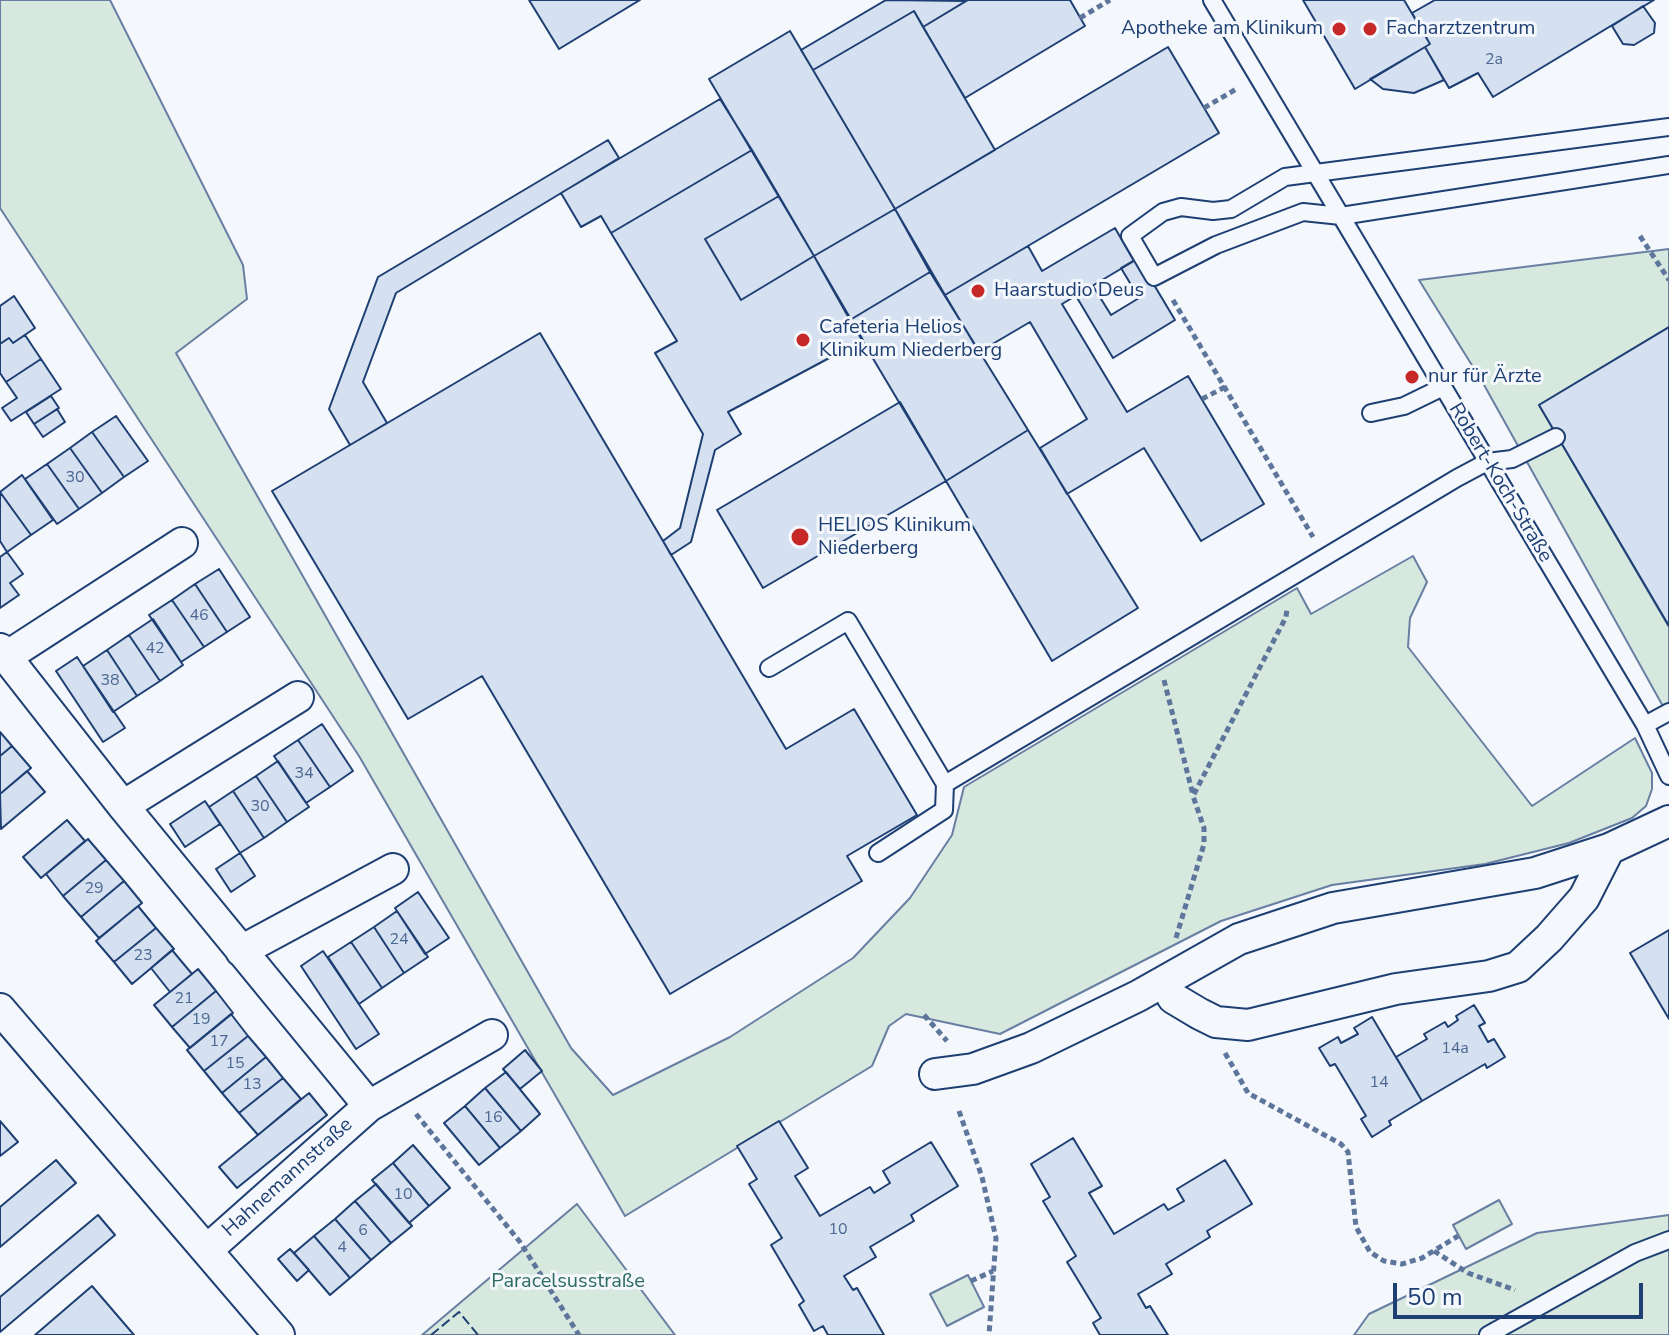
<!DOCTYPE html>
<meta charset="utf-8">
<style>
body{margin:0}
#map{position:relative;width:1669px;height:1335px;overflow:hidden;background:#f4f7fb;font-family:"Nunito Sans",sans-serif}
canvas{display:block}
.scale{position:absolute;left:1393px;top:1283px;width:250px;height:36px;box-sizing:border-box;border:4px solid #1d3f73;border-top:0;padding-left:10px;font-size:24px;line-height:28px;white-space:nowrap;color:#1d3f73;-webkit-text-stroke:6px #f4f7fb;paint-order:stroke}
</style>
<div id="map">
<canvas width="1669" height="1335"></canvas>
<div class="scale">50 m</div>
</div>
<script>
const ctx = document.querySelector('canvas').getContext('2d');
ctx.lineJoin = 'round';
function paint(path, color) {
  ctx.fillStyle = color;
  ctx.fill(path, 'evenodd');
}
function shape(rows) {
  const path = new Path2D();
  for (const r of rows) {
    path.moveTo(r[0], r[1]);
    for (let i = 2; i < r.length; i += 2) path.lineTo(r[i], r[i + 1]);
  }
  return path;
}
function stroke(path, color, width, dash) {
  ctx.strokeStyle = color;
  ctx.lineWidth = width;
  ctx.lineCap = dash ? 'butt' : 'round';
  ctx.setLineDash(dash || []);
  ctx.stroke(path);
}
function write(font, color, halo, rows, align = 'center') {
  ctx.font = font + ' "Nunito Sans",sans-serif';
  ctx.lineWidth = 6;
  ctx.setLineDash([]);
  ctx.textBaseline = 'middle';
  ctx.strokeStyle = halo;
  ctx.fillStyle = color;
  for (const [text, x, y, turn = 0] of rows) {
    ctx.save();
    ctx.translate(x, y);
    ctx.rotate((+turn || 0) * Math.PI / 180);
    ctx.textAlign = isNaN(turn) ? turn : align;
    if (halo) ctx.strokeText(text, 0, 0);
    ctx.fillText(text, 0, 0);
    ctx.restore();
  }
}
const green = shape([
 [0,0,110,0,243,265,247,299,176,353,571,1048,613,1095,730,1037,853,958,910,898,952,835,964,787,1297,588,1311,614,1413,556,1427,582,1410,618,1408,647,1532,806,1635,738,1652,773,1652,789,1646,806,1632,818,1569,843,1485,864,1332,885,1221,921,1000,1034,906,1014,889,1026,872,1066,625,1216,359,756,0,208,0,0],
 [1669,249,1669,327,1539,405,1669,627,1669,717,1483,383,1419,280,1669,249],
 [1499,1200,1512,1224,1466,1249,1453,1225,1499,1200],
 [577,1204,675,1335,422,1335,577,1204],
 [1669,1215,1669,1335,1354,1335,1369,1314,1537,1233,1669,1215],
 [968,1275,984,1307,947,1326,930,1294,968,1275]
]);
paint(green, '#d7e8df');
stroke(green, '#687fa3', 2);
const building = shape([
 [529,0,640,0,559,49,529,0],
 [886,0,966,1,923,27,914,11,813,70,801,50,886,0],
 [1070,0,1085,26,965,98,923,27,968,0,1070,0],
 [1303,0,1404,0,1430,44,1355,89,1303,0],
 [1435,0,1654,0,1493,97,1478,73,1449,88,1425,47,1430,44,1412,13,1435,0],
 [1643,6,1655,23,1654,33,1634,45,1623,44,1612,26,1643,6],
 [914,11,995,150,895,209,813,70,914,11],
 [790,31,895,209,814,256,709,79,790,31],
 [1168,47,1219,133,945,295,895,209,1168,47],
 [1425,47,1444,80,1414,93,1383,89,1370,79,1425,47],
 [720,99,752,150,611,233,601,216,581,227,561,193,720,99],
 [608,140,619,158,396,293,363,382,387,423,350,445,329,409,378,277,608,140],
 [752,150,779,196,705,239,741,300,814,256,863,340,728,412,741,434,715,450,691,542,671,555,663,541,680,528,703,434,655,353,677,341,611,233,752,150],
 [779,196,814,256,741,300,705,239,779,196],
 [895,209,930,272,850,320,814,256,895,209],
 [1115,228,1134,261,1062,304,1127,412,1188,376,1264,504,1201,541,1144,448,1067,494,1040,448,1087,419,1030,322,979,352,945,295,1028,246,1042,271,1115,228],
 [1138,258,1175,320,1113,358,1076,296,1093,286,1111,315,1139,298,1121,268,1138,258],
 [930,272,1028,430,946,481,850,320,930,272],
 [14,296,35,328,13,343,9,338,0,344,0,306,14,296],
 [1669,327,1669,626,1539,405,1669,327],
 [540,333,786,749,854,709,917,815,847,856,862,881,670,994,482,676,408,719,272,491,540,333],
 [25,335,41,359,6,382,0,373,0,344,9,338,13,343,25,335],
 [41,359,61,389,11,421,2,408,17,398,6,382,41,359],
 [51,396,59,408,34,424,26,412,51,396],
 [900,402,946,481,763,588,717,510,900,402],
 [57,409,65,422,43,437,34,424,57,409],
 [116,416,148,461,124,477,92,432,116,416],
 [1028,430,1138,608,1052,661,946,481,1028,430],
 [92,432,124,477,102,493,70,448,92,432],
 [70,448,102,493,79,509,47,464,70,448],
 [47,464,79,509,57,524,25,479,47,464],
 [22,475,53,520,31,535,0,492,22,475],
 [0,492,31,535,7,552,0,541,0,492],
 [7,552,23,574,10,583,19,595,0,608,0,557,7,552],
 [219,569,250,617,227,632,195,584,219,569],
 [195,584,227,632,204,647,172,600,195,584],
 [172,600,204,647,181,662,149,615,172,600],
 [153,619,183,665,160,681,129,635,153,619],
 [129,635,160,681,137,696,107,650,129,635],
 [107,650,137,696,113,712,83,666,107,650],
 [77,657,125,728,103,742,56,671,77,657],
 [322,724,353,771,330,787,298,740,322,724],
 [0,732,12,746,0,756,0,732],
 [298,740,330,787,306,803,274,756,298,740],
 [12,746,31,768,0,794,0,756,12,746],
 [278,761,309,807,287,822,256,776,278,761],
 [27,771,45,792,1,829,0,794,27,771],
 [256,776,287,822,264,838,233,791,256,776],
 [233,791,264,838,240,853,209,807,233,791],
 [205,801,220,824,185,847,170,824,205,801],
 [67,820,85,841,41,878,23,857,67,820],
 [88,839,106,860,63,896,46,874,88,839],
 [240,853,255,876,231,892,216,869,240,853],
 [106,860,124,881,81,917,63,896,106,860],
 [124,881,142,903,99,938,81,917,124,881],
 [418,892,449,938,425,954,395,908,418,892],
 [138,906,156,928,114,962,96,941,138,906],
 [397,911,428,957,404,973,374,927,397,911],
 [374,927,404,973,382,988,351,942,374,927],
 [156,928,174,949,132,984,114,962,156,928],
 [1669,930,1669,1019,1630,953,1669,930],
 [351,942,382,988,359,1004,328,957,351,942],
 [172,950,192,974,170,992,151,968,172,950],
 [323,951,379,1034,356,1049,301,966,323,951],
 [198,969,216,991,172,1027,154,1005,198,969],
 [216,991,233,1013,190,1048,172,1027,216,991],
 [1474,1005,1485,1023,1479,1026,1488,1042,1494,1039,1505,1057,1487,1068,1485,1064,1422,1101,1396,1057,1427,1039,1424,1034,1445,1022,1448,1027,1458,1020,1456,1016,1474,1005],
 [231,1014,248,1036,204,1071,187,1050,231,1014],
 [1372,1017,1422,1101,1389,1121,1391,1125,1372,1137,1361,1119,1366,1116,1335,1064,1330,1066,1319,1048,1338,1037,1341,1043,1358,1034,1354,1028,1372,1017],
 [248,1036,266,1057,222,1093,204,1071,248,1036],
 [525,1050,542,1071,520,1089,503,1069,525,1050],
 [266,1057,283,1078,239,1113,222,1093,266,1057],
 [506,1072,540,1114,521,1131,485,1088,506,1072],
 [283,1078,301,1099,258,1135,239,1113,283,1078],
 [485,1088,521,1131,500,1148,465,1106,485,1088],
 [309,1093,327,1115,237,1188,219,1167,309,1093],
 [465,1106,500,1148,479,1165,444,1123,465,1106],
 [0,1121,18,1142,0,1156,0,1121],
 [779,1121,808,1168,795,1176,820,1216,870,1187,874,1193,890,1183,883,1171,931,1142,958,1186,911,1215,914,1221,870,1247,876,1257,844,1276,853,1290,857,1288,884,1335,828,1335,823,1326,814,1331,799,1305,804,1301,771,1245,782,1238,749,1184,757,1179,737,1146,779,1121],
 [1073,1138,1102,1186,1089,1193,1114,1234,1164,1204,1168,1210,1184,1201,1177,1189,1225,1160,1252,1204,1207,1231,1210,1237,1166,1264,1172,1274,1138,1294,1146,1308,1150,1306,1168,1335,1100,1335,1093,1323,1101,1318,1067,1262,1076,1256,1043,1201,1050,1197,1031,1164,1073,1138],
 [413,1145,450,1188,429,1206,393,1163,413,1145],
 [56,1160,76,1183,0,1247,0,1207,56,1160],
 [393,1163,429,1206,409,1223,372,1180,393,1163],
 [376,1184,412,1226,391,1243,355,1201,376,1184],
 [355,1201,391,1243,371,1260,335,1219,355,1201],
 [98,1215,115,1235,0,1332,0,1297,98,1215],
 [335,1219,371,1260,350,1278,314,1236,335,1219],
 [314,1236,350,1278,330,1295,294,1253,314,1236],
 [290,1249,309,1270,297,1281,278,1259,290,1249],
 [92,1286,134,1335,35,1335,92,1286]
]);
paint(building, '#d5e0f0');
stroke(building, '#1d3f73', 2);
const lane = shape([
 [1212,0,1645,725,1669,776],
 [1669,127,1285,177,1231,209,1213,211,1181,207,1163,212,1130,236,1154,277,1216,245,1303,212,1341,216,1669,165],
 [1371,413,1404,406,1443,387],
 [769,668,848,621,945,784,1457,478,1487,462,1512,459,1556,437],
 [1645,725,1669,712],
 [878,853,944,810,945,784],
 [1488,1335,1635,1253,1669,1240]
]);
const street = shape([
 [0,649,123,806,369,1106,207,1250],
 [6,657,182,543],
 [123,806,298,697],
 [241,951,393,869],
 [1165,982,1173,998,1200,1014,1216,1022,1248,1025,1396,989,1489,976,1518,967,1549,938,1584,898,1609,849],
 [0,1009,279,1335],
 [935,1074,973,1069,1031,1048,1138,996,1239,939,1333,908,1535,873,1609,849,1669,821],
 [369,1106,492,1035]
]);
stroke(lane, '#1d3f73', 20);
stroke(street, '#1d3f73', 34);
stroke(shape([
 [1080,18,1110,0],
 [1204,108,1238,88],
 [1640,236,1669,280],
 [1173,300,1313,537],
 [1202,399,1225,387],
 [1164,680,1193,795],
 [1176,938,1204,844,1204,828,1193,796,1286,617,1287,608],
 [924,1015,947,1041],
 [1225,1053,1248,1093,1341,1144,1348,1152,1356,1227,1370,1252,1384,1261,1402,1264,1422,1258,1458,1236],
 [959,1111,982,1177,996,1238,989,1335],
 [416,1114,520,1242,579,1335],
 [1434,1251,1468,1273,1515,1290],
 [971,1281,993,1271]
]), '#5e769c', 5, [6, 4]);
stroke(lane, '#f4f7fb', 16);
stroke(street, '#f4f7fb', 30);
stroke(shape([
 [431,1335,459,1312,478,1335]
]), '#1d3f73', 2, [10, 4]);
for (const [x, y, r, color] of [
 [1339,29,8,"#c62828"],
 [1370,29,8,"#c62828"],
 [978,291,8,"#c62828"],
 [803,340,8,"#c62828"],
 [1412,377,8,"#c62828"],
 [800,537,10,"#c62828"]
]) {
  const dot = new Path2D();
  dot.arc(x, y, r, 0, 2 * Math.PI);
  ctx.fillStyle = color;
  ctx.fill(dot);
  stroke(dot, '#f4f7fb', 3);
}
write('16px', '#4b6792', null, [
 ["2a",1494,60],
 ["30",75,478],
 ["46",199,616],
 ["42",155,649],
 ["38",110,681],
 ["34",304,774],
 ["30",260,807],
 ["29",94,889],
 ["24",399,940],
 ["23",143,956],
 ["21",184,999],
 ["19",201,1020],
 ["17",219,1042],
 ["14a",1455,1049],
 ["15",235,1064],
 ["14",1379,1083],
 ["13",252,1085],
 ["16",493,1118],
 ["10",403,1195],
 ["10",838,1230],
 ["6",363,1231],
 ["4",342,1248]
]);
write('20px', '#1d3f73', '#f4f7fb', [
 ["Apotheke am Klinikum",1323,29,"right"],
 ["Facharztzentrum",1386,29],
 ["Haarstudio Deus",994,291],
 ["Cafeteria Helios",819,328],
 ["Klinikum Niederberg",819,351],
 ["nur für Ärzte",1428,377],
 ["HELIOS Klinikum",818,526],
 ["Niederberg",818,549]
], 'left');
write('20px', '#1d3f73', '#f4f7fb', [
 ["Robert-Koch-Straße",1500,483,59],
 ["Hahnemannstraße",288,1178,-42]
]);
write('20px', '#2c6c60', '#f4f7fb', [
 ["Paracelsusstraße",568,1282]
]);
</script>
